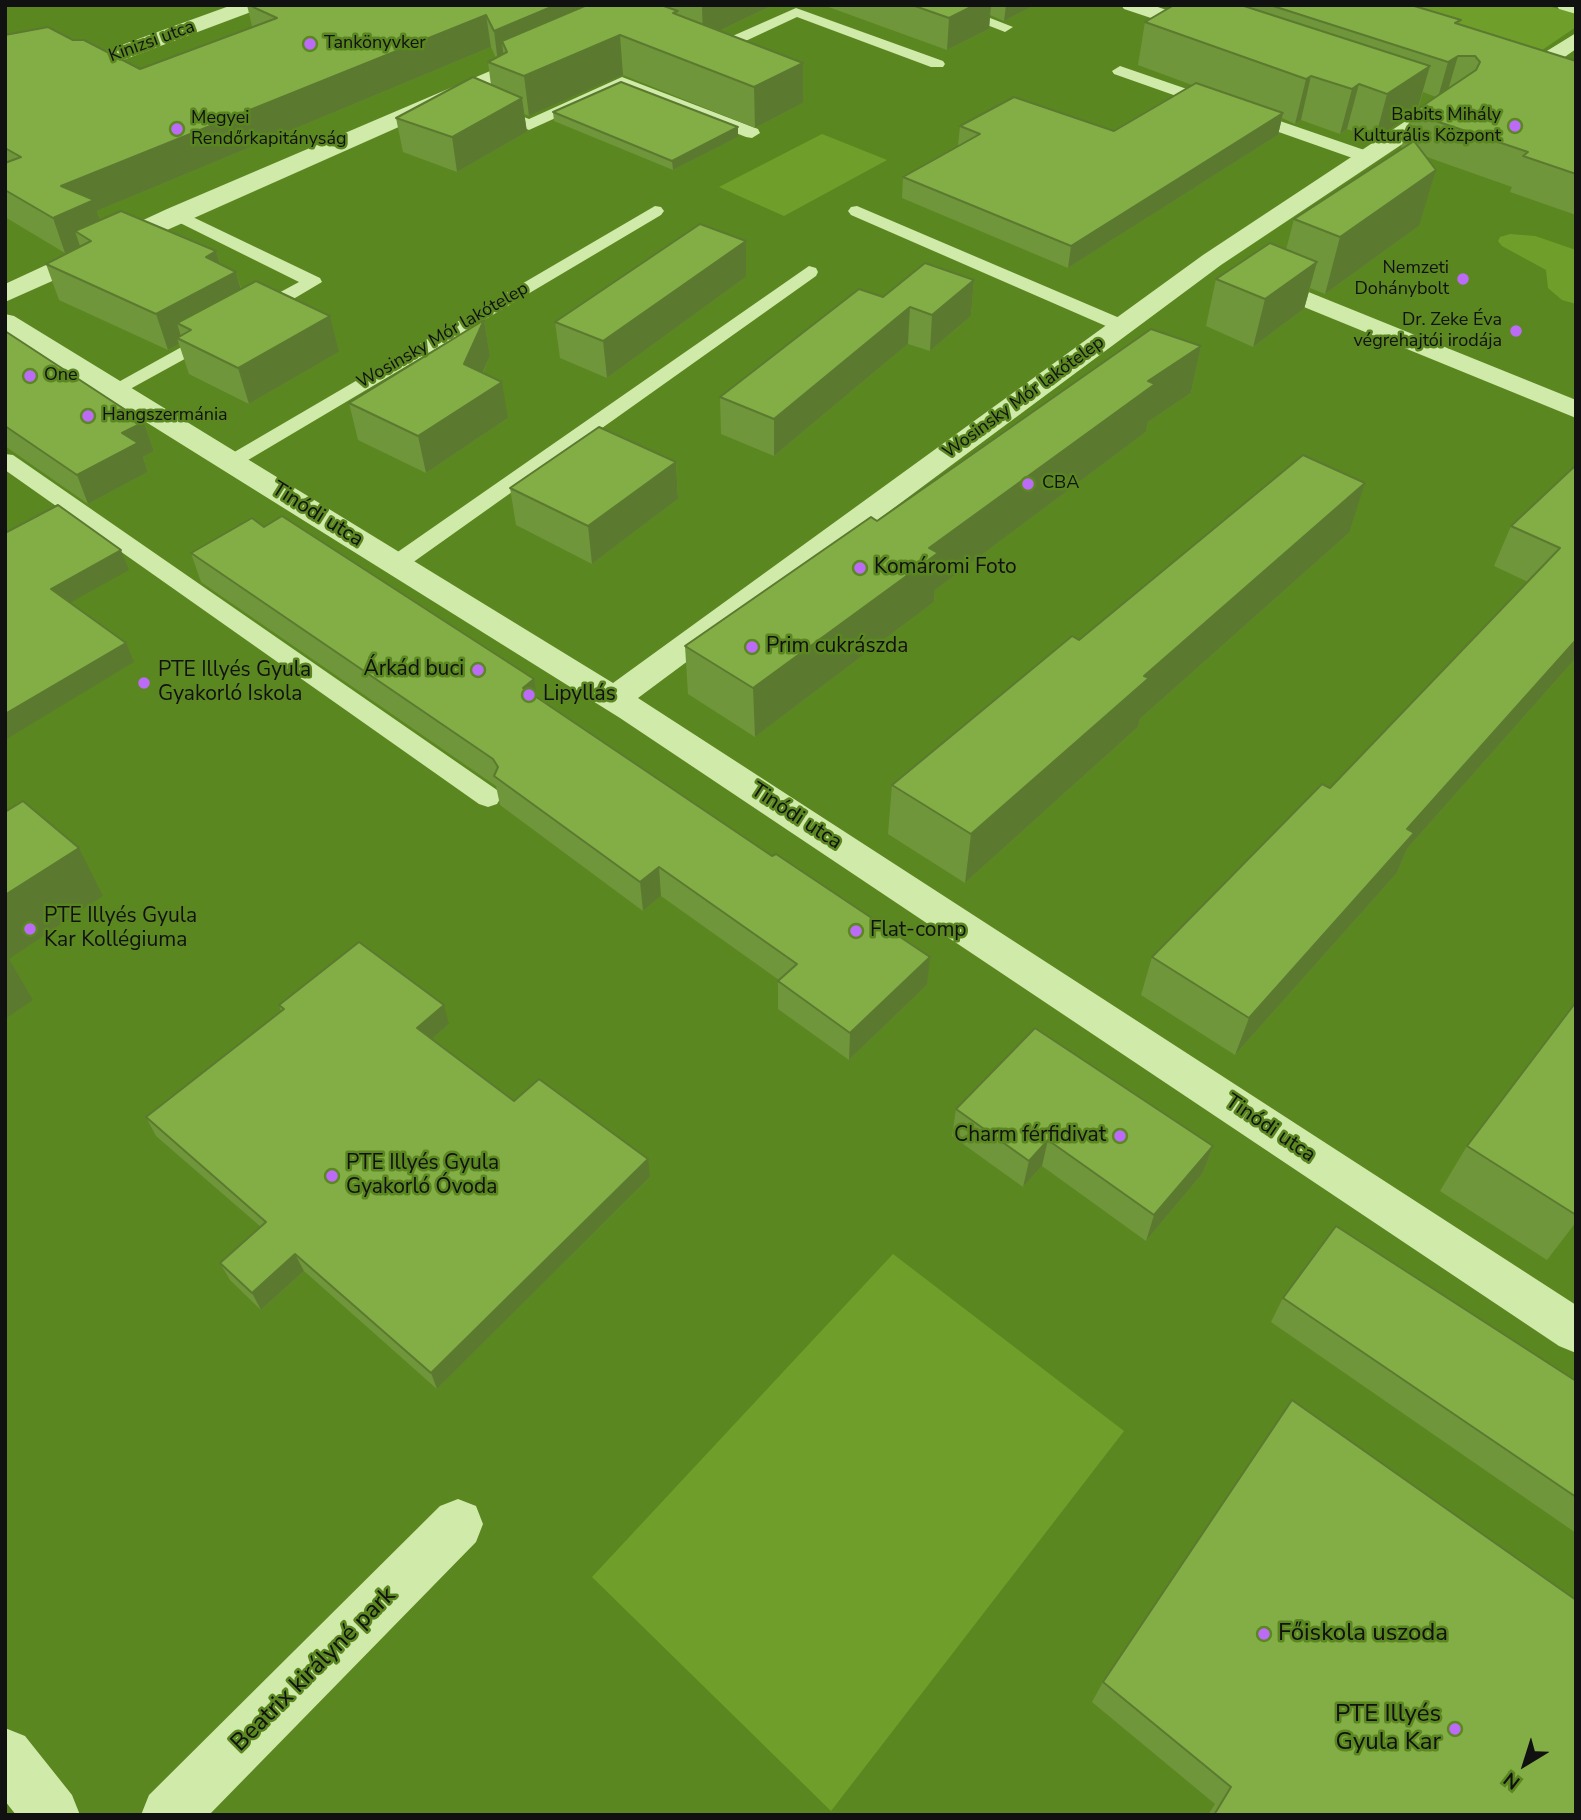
<!DOCTYPE html>
<meta charset="utf-8">
<style>
body{margin:0}
#map{position:relative;width:1581px;height:1820px;overflow:hidden;background:#5b8720;font-family:"Nunito Sans",sans-serif}
canvas{display:block}
.frame{position:absolute;inset:0;border:7px solid #111;pointer-events:none}
.north{position:absolute;left:1490px;top:1729px;width:70px;height:70px;-webkit-text-stroke:5px #5b8720;paint-order:stroke;rotate:218deg;font-size:19px;font-weight:700;line-height:28px;text-align:center;color:#111}
.north::after{content:'';display:block;margin:auto;width:24px;height:32px;background:#111;clip-path:polygon(50% 0,100% 100%,50% 72%,0 100%)}
</style>
<div id="map">
<canvas width="1581" height="1820"></canvas>
<div class="frame"></div>
<div class="north">N</div>
</div>
<script>
const ctx = document.querySelector('canvas').getContext('2d');
ctx.lineJoin = 'round';
function paint(path, color) {
  ctx.fillStyle = color;
  ctx.fill(path, 'evenodd');
}
function shape(rows) {
  const path = new Path2D();
  for (const r of rows) {
    path.moveTo(r[0], r[1]);
    for (let i = 2; i < r.length; i += 2) path.lineTo(r[i], r[i + 1]);
  }
  return path;
}
function stroke(path, color, width, dash) {
  ctx.strokeStyle = color;
  ctx.lineWidth = width;
  ctx.lineCap = dash ? 'butt' : 'round';
  ctx.setLineDash(dash || []);
  ctx.stroke(path);
}
function write(font, color, halo, rows, align = 'center') {
  ctx.font = font + ' "Nunito Sans",sans-serif';
  ctx.lineWidth = 5;
  ctx.setLineDash([]);
  ctx.textBaseline = 'middle';
  ctx.strokeStyle = halo;
  ctx.fillStyle = color;
  for (const [text, x, y, turn = 0] of rows) {
    ctx.save();
    ctx.translate(x, y);
    ctx.rotate((+turn || 0) * Math.PI / 180);
    ctx.textAlign = isNaN(turn) ? turn : align;
    if (halo) ctx.strokeText(text, 0, 0);
    ctx.fillText(text, 0, 0);
    ctx.restore();
  }
}
paint(shape([
 [1330,5,1545,5,1576,14,1576,27,1520,65],
 [822,134,887,160,784,216,719,187],
 [1510,234,1535,236,1576,250,1576,304,1562,300,1548,288,1546,270,1502,246,1498,241,1500,237],
 [893,1254,1124,1431,831,1811,592,1577]
]), '#6f9f2a');
paint(shape([
 [935,5,957,5,1013,27,1005,32,1000,30,935,5],
 [796,8,943,61,945,64,943,67,931,67,797,17,737,45,704,51,696,46,699,43,728,38,796,8],
 [1120,66,1373,153,1376,157,1367,162,1361,161,1114,74,1112,71,1120,66],
 [622,77,758,129,760,133,752,138,746,137,622,88,529,130,482,109,490,104,529,119,622,77],
 [655,206,661,207,664,211,661,215,238,466,230,467,219,461,655,206],
 [857,206,1129,322,1132,326,1122,332,1115,330,851,215,848,211,851,207,857,206],
 [176,209,320,278,322,282,263,317,249,317,246,313,249,309,299,282,170,218,167,214,170,210,176,209],
 [809,266,816,268,818,272,816,276,405,568,389,568,386,563,389,558,809,266],
 [214,329,224,335,221,339,121,394,107,394,104,390,214,329],
 [5,454,13,455,497,790,501,797,497,804,488,807,479,804,5,470,5,454]
]), '#d0eaaa');
paint(shape([
 [1556,5,1576,5,1576,14,1559,9,1556,5],
 [1576,33,1576,49,1532,80,1516,80,1513,75,1516,70,1576,33]
]), '#d0eaaa');
paint(shape([
 [232,5,262,5,259,9,99,69,91,70,80,64,83,59,232,5],
 [1121,5,1152,5,1216,27,1219,31,1216,35,1202,35,1124,9,1121,5],
 [537,51,548,57,545,62,5,302,5,284,167,209,537,51],
 [1441,101,1449,103,1452,108,1449,113,1221,265,638,698,1576,1305,1576,1353,1559,1346,620,718,5,334,5,314,14,316,613,683,1203,255,1433,103,1441,101],
 [1259,272,1576,400,1576,418,1250,285,1246,280,1250,275,1259,272],
 [458,1499,476,1506,483,1524,476,1542,209,1815,141,1815,149,1795,440,1506,458,1499],
 [5,1728,25,1736,72,1795,80,1815,16,1815,5,1801,5,1728]
]), '#d0eaaa');
paint(shape([
 [247,5,773,5,720,31,803,103,755,128,623,75,529,116,524,114,527,132,457,172,403,152,396,118,491,85,488,62,496,58,491,47,97,211,100,220,216,251,220,264,236,272,241,288,339,352,249,404,189,374,179,344,168,350,59,300,46,264,80,246,65,253,5,217,5,35,73,40,140,69,254,26,252,26],
 [823,5,1035,5,1004,21,990,15,989,29,947,50],
 [1174,5,1411,5,1459,25,1576,61,1576,215,1510,192,1512,187,1427,157,1419,226,1325,294,1310,288,1304,309,1253,347,1206,326,1216,279,1286,250,1294,219,1403,149,1401,148,1411,115,1375,139,1347,129,1340,134,1301,120,1295,124,1282,118,1278,135,1068,268,902,198,903,177,958,146,960,126,1114,131,1192,85,1138,65,1145,22],
 [1423,92,1436,97,1418,109],
 [553,112,738,127,738,137,673,170,554,121],
 [746,241,746,277,607,378,560,358,555,322],
 [974,280,971,316,930,351,908,344,774,456,721,434,720,397,883,297],
 [484,320,490,356,483,373,508,418,426,473,358,440,349,403],
 [5,331,144,422,154,451,143,457,148,472,88,504,5,446],
 [1201,346,1191,393,1148,422,1146,432,935,590,934,602,755,737,688,694,685,646,877,521],
 [676,462,678,499,592,564,516,525,510,488],
 [1576,465,1576,658,1407,849,1397,873,1235,1055,1141,995,1152,957,1330,788,1528,582,1494,566,1511,526],
 [264,527,537,697,772,856,927,985,849,1060,778,1009,778,981,779,980,661,896,643,911,500,805,496,786,201,582,191,553],
 [1349,533,1140,719,1138,727,965,883,888,834,892,785,1079,640],
 [1576,1002,1576,1222,1547,1260,1440,1191,1467,1146],
 [279,1005,449,1024,432,1039,514,1101,650,1177,437,1389,304,1271,261,1310,230,1280,220,1263,261,1227,156,1136,146,1117,281,1011],
 [956,1109,1213,1146,1203,1173,1146,1241,1042,1166,1023,1187,952,1136],
 [1283,1298,1576,1381,1576,1533,1271,1322],
 [1103,1682,1576,1815,1208,1815,1215,1804,1092,1702]
]), '#70963b');
paint(shape([
 [556,5,633,5,507,52,502,41,504,61,498,63,494,31],
 [705,5,773,5,703,39,702,7],
 [975,5,991,5,989,29,947,50,949,18],
 [1006,5,1035,5,1004,21],
 [486,15,491,47,97,211,105,235,75,231,80,246,65,253,53,218,61,186],
 [620,35,623,75,529,116,524,76],
 [1458,56,1448,90,1438,97,1448,62],
 [803,63,803,103,755,128,754,87],
 [1430,66,1417,111,1412,113,1411,115,1375,139,1387,94],
 [1311,76,1301,120,1295,124,1306,79],
 [1359,84,1347,129,1340,134,1352,89],
 [522,98,527,132,457,172,452,137],
 [1283,113,1278,135,1068,268,1071,246],
 [738,127,738,137,673,170,672,161],
 [1436,170,1419,226,1325,294,1340,237],
 [746,241,746,277,607,378,603,341],
 [216,251,224,278,236,272,246,308,191,330,177,323,182,340,177,338,179,344,168,350,156,314,206,257],
 [1317,262,1304,309,1253,347,1265,299],
 [974,280,971,316,930,351,932,315],
 [910,307,908,344,774,456,774,419],
 [330,316,339,352,249,404,238,368],
 [484,320,490,356,470,401,464,364],
 [1201,346,1191,393,1148,422,1146,432,935,590,934,602,755,737,753,688,929,548,1148,381],
 [502,382,508,418,426,473,418,436],
 [144,422,154,451,143,457,148,472,88,504,77,475,122,433],
 [676,462,678,499,592,564,588,526],
 [1365,483,1349,533,1140,719,1138,727,965,883,971,834,1144,676],
 [121,550,129,570,59,609,51,589],
 [1576,640,1576,658,1407,849,1397,873,1235,1055,1249,1018,1407,829],
 [126,643,134,662,5,740,5,714],
 [534,679,539,709,523,688],
 [79,848,103,896,9,959,33,1000,5,1019,5,895],
 [659,867,661,896,643,911,640,882],
 [930,957,927,985,849,1060,850,1033],
 [444,1005,449,1024,423,1047,417,1028],
 [1048,1140,1042,1166,1023,1187,1029,1161],
 [1213,1146,1203,1173,1146,1241,1154,1215],
 [648,1159,650,1177,437,1389,431,1373],
 [295,1254,304,1271,261,1310,252,1293]
]), '#5b7a30');
const building = shape([
 [258,5,556,5,494,31,486,15,61,186,94,200,53,218,5,190,5,163,21,157,5,148,5,35,48,27,73,40,84,40,140,69,277,18,253,7,258,5],
 [587,5,661,5,678,11,673,13,803,63,754,87,620,35,524,76,488,62,507,52,502,41,587,5],
 [912,5,975,5,949,18,912,5],
 [1174,5,1241,5,1430,66,1387,94,1359,84,1352,89,1311,76,1306,79,1145,22,1174,5],
 [1270,5,1411,5,1461,20,1455,23,1576,61,1576,174,1523,156,1528,152,1412,113,1476,70,1480,62,1475,56,1458,56,1448,62,1270,5],
 [473,77,522,98,452,137,396,118,473,77],
 [621,82,738,127,672,161,553,112,621,82],
 [1196,83,1283,113,1071,246,903,177,980,134,960,126,1014,97,1114,131,1196,83],
 [1414,141,1436,170,1340,237,1294,219,1414,141],
 [121,211,216,251,206,257,236,272,156,314,46,264,91,241,75,231,121,211],
 [700,224,746,241,603,341,555,322,700,224],
 [1270,243,1317,262,1265,299,1216,279,1270,243],
 [925,263,974,280,932,315,910,307,774,419,720,397,859,289,883,297,925,263],
 [256,281,330,316,238,368,177,338,191,330,177,323,256,281],
 [484,320,464,364,502,382,418,436,349,403,484,320],
 [1151,329,1201,346,1148,381,1155,384,929,548,938,553,753,688,685,646,871,517,877,521,1151,329],
 [5,331,144,422,122,433,138,443,77,475,5,426,5,331],
 [599,427,676,462,588,526,510,488,599,427],
 [1303,455,1365,483,1144,676,1149,678,971,834,892,785,1072,636,1079,640,1303,455],
 [1576,465,1576,640,1407,829,1414,833,1249,1018,1152,957,1322,784,1330,788,1560,548,1511,526,1576,465],
 [58,505,121,550,51,589,126,643,5,714,5,533,58,505],
 [282,516,534,679,523,688,772,856,776,854,930,957,850,1033,778,981,797,964,659,867,640,882,494,776,498,767,493,759,191,553,252,518,264,527,282,516],
 [23,801,79,848,5,895,5,812,23,801],
 [359,942,444,1005,417,1028,514,1101,539,1079,648,1159,431,1373,295,1254,252,1293,220,1263,266,1222,146,1117,284,1009,279,1005,359,942],
 [1576,1002,1576,1215,1467,1146,1576,1002],
 [1035,1028,1213,1146,1154,1215,1048,1140,1029,1161,956,1109,1035,1028],
 [1336,1226,1576,1381,1576,1497,1283,1298,1336,1226],
 [1292,1400,1576,1600,1576,1815,1214,1815,1231,1787,1103,1682,1292,1400]
]);
paint(building, '#82ae45');
stroke(building, '#5b7a30', 2);
for (const [x, y, r, color] of [
 [310,44,7,"#bc6bf7"],
 [1515,126,7,"#bc6bf7"],
 [177,129,7,"#bc6bf7"],
 [1463,279,7,"#bc6bf7"],
 [1516,331,7,"#bc6bf7"],
 [30,376,7,"#bc6bf7"],
 [88,416,7,"#bc6bf7"],
 [1028,484,7,"#bc6bf7"],
 [860,568,7,"#bc6bf7"],
 [752,647,7,"#bc6bf7"],
 [478,670,7,"#bc6bf7"],
 [144,683,7,"#bc6bf7"],
 [529,695,7,"#bc6bf7"],
 [30,929,7,"#bc6bf7"],
 [856,931,7,"#bc6bf7"],
 [1120,1136,7,"#bc6bf7"],
 [332,1176,7,"#bc6bf7"],
 [1264,1634,7,"#bc6bf7"],
 [1455,1729,7,"#bc6bf7"]
]) {
  const dot = new Path2D();
  dot.arc(x, y, r, 0, 2 * Math.PI);
  ctx.fillStyle = color;
  ctx.fill(dot);
  stroke(dot, '#5b8720', 2.5);
}
write('18px', '#111', '#5b8720', [
 ["Kinizsi utca",152,42,-20],
 ["Wosinsky Mór lakótelep",443,336,-30],
 ["Wosinsky Mór lakótelep",1024,398,-36]
]);
write('18px', '#111', '#5b8720', [
 ["Tankönyvker",324,44],
 ["Babits Mihály",1501,116,"right"],
 ["Kulturális Központ",1501,137,"right"],
 ["Megyei",191,119],
 ["Rendőrkapitányság",191,140],
 ["Nemzeti",1449,269,"right"],
 ["Dohánybolt",1449,290,"right"],
 ["Dr. Zeke Éva",1502,321,"right"],
 ["végrehajtói irodája",1502,342,"right"],
 ["One",44,376],
 ["Hangszermánia",102,416],
 ["CBA",1042,484]
], 'left');
write('21px', '#111', '#5b8720', [
 ["Tinódi utca",317,515,32],
 ["Tinódi utca",796,817,33],
 ["Tinódi utca",1270,1129,34]
]);
write('21px', '#111', '#5b8720', [
 ["Komáromi Foto",874,568],
 ["Prim cukrászda",766,647],
 ["Árkád buci",464,670,"right"],
 ["PTE Illyés Gyula",158,671],
 ["Gyakorló Iskola",158,695],
 ["Lipyllás",543,695],
 ["PTE Illyés Gyula",44,917],
 ["Kar Kollégiuma",44,941],
 ["Flat-comp",870,931],
 ["Charm férfidivat",1106,1136,"right"],
 ["PTE Illyés Gyula",346,1164],
 ["Gyakorló Óvoda",346,1188]
], 'left');
write('24px', '#111', '#5b8720', [
 ["Főiskola uszoda",1278,1634],
 ["PTE Illyés",1441,1715,"right"],
 ["Gyula Kar",1441,1743,"right"]
], 'left');
write('24px', '#111', '#5b8720', [
 ["Beatrix királyné park",314,1670,-45]
]);
</script>
